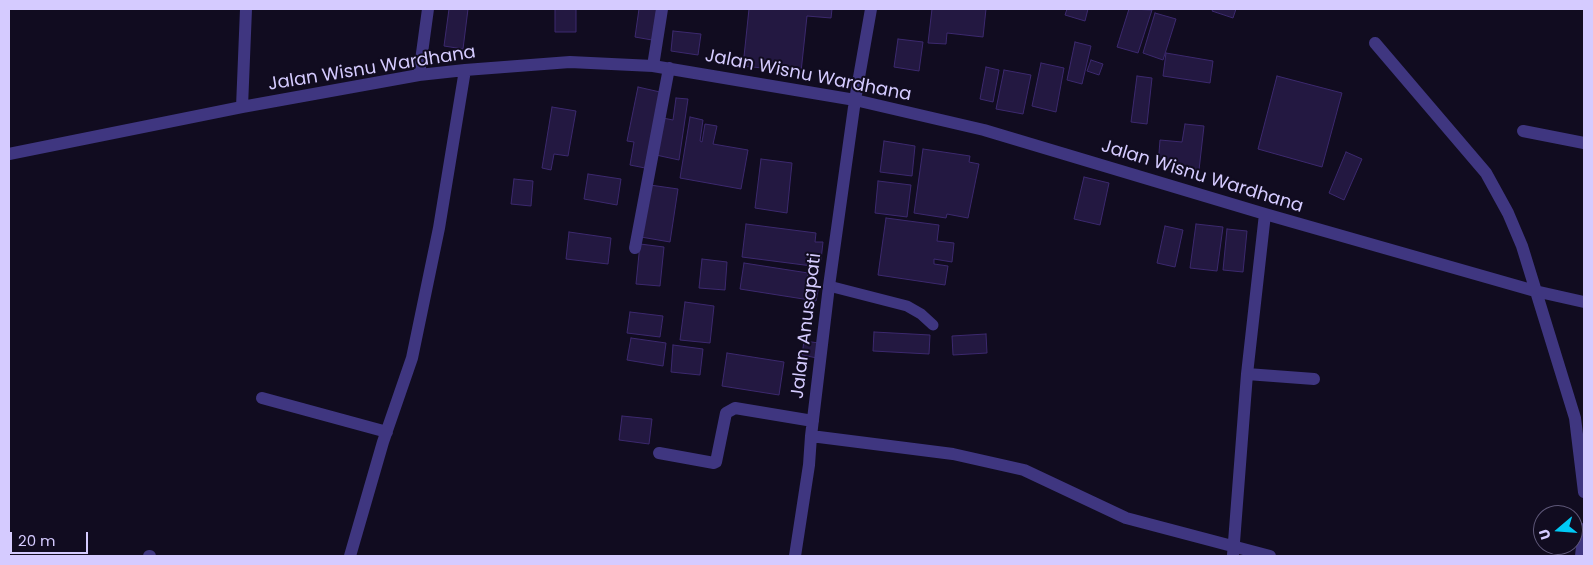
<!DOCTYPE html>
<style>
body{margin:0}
#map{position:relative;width:1593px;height:565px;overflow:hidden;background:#110c20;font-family:Poppins,sans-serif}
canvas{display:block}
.frame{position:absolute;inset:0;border:10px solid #d5cbff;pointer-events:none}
.north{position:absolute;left:1533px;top:505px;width:50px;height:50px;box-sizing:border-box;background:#110c20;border:1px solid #5f5879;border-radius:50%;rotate:252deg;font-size:14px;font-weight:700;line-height:20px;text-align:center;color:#d5cbff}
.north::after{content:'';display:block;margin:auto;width:18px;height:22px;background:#00caf6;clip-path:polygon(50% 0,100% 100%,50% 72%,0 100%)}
.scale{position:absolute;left:10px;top:532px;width:78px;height:22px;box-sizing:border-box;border:2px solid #d5cbff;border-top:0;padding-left:6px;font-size:15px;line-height:18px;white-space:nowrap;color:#d5cbff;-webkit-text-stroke:4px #110c20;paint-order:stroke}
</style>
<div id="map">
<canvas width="1593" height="565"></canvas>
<div class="frame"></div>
<div class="north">U</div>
<div class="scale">20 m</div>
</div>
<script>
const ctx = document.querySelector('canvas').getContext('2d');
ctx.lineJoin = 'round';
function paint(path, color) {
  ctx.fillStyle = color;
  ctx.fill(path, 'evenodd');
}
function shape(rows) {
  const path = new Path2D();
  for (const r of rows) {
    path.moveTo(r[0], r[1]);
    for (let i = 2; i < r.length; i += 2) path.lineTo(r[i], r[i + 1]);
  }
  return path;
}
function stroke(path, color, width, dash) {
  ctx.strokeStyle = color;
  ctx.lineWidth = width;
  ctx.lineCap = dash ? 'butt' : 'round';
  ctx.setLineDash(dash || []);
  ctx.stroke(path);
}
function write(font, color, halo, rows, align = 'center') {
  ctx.font = font + ' Poppins,sans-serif';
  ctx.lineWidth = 4;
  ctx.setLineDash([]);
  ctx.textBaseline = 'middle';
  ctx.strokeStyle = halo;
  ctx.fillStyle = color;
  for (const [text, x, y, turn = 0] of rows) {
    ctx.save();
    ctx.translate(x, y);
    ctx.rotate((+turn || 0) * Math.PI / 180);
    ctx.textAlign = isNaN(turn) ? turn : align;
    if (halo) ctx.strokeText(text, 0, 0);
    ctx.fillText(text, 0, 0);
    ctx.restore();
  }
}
const building = shape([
 [449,9,468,9,463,49,444,46,449,9],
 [555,9,576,9,576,32,555,32,555,9],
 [639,9,657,9,652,40,635,37,639,9],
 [749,9,832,9,831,18,807,16,801,72,743,66,749,9],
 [932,9,986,9,983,37,947,33,946,44,928,43,932,9],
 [1067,9,1088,9,1085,21,1065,15,1067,9],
 [1129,9,1152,10,1138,53,1117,47,1129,9],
 [1213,9,1236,9,1233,18,1212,11,1213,9],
 [1155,13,1176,19,1163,60,1143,53,1155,13],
 [673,31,701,34,698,55,671,51,673,31],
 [898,39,923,42,919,71,894,67,898,39],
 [1075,42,1091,46,1082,84,1067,80,1075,42],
 [1166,53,1213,61,1210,83,1163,76,1166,53],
 [1091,60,1103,64,1099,75,1087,71,1091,60],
 [1041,63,1064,68,1056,112,1032,106,1041,63],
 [986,67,999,70,993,102,980,99,986,67],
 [1004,70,1031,75,1023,114,996,109,1004,70],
 [1137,76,1152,78,1147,124,1131,122,1137,76],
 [1277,76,1342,93,1322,167,1258,149,1277,76],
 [638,87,660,92,645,168,630,165,634,142,627,141,638,87],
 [676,98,688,99,679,160,656,155,663,118,673,120,676,98],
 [552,107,576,111,568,156,554,154,551,170,542,168,552,107],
 [690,117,703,120,700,141,702,142,705,124,717,126,713,144,748,150,741,189,680,178,690,117],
 [1185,124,1204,126,1199,170,1158,166,1160,140,1182,142,1185,124],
 [884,141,915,146,912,176,880,172,884,141],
 [923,149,970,156,969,162,979,164,968,218,947,214,946,218,914,213,923,149],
 [1346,152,1362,159,1344,200,1329,193,1346,152],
 [761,159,792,163,787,213,755,208,761,159],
 [588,174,621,179,617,205,584,199,588,174],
 [1084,177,1109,183,1100,225,1074,219,1084,177],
 [514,179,533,181,531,206,511,204,514,179],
 [878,181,911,185,907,217,875,213,878,181],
 [650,185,678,189,670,242,641,237,650,185],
 [886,218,939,225,937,241,954,243,952,262,934,259,934,264,948,266,945,285,878,275,886,218],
 [746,224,816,233,815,242,823,242,821,260,813,259,812,266,742,257,746,224],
 [1196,224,1223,227,1217,271,1190,268,1196,224],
 [1165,226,1183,230,1175,267,1157,263,1165,226],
 [1227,229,1247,231,1243,272,1223,270,1227,229],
 [569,232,611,238,608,264,566,259,569,232],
 [640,244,664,247,660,286,636,284,640,244],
 [702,259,727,262,725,290,699,288,702,259],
 [744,263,808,273,807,282,819,285,816,301,740,289,744,263],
 [685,302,714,306,710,343,680,340,685,302],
 [630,312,663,316,660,337,627,333,630,312],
 [874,332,930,335,929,354,873,351,874,332],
 [986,334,987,353,953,355,952,336,986,334],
 [631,338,666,343,663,366,627,360,631,338],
 [804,341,819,343,817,358,802,355,804,341],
 [673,345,703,349,700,375,671,372,673,345],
 [727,353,784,362,779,395,722,386,727,353],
 [622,416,652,419,649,444,619,440,622,416]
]);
paint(building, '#231841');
stroke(building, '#3c296e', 1);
stroke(shape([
 [829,286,907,306,921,314,933,325]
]), '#3f3680', 11);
stroke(shape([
 [1375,43,1486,173,1508,213,1522,246,1575,418,1584,492],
 [653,66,662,9],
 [419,75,428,9],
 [242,107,246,9],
 [1523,131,1584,143],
 [9,154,242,107,419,75,465,70,570,62,653,66,855,100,984,130,1265,214,1535,291,1584,302],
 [635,248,669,68],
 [1247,374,1314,379],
 [262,398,387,432],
 [811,436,953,454,1024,470,1126,518,1270,556],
 [659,453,714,463,716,462,726,413,735,408,813,421],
 [1233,555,1247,374,1265,214],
 [149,556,150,556],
 [350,556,383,442,412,358,439,228,465,70],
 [795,556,809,465,811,436,829,286,855,100,871,9],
 [1581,556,1584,529]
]), '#3f3680', 12);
write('18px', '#d5cbff', '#110c20', [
 ["Jalan Wisnu Wardhana",372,69,-9],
 ["Jalan Wisnu Wardhana",808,76,11],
 ["Jalan Wisnu Wardhana",1202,177,17],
 ["Jalan Anusapati",807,326,-83]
]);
</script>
